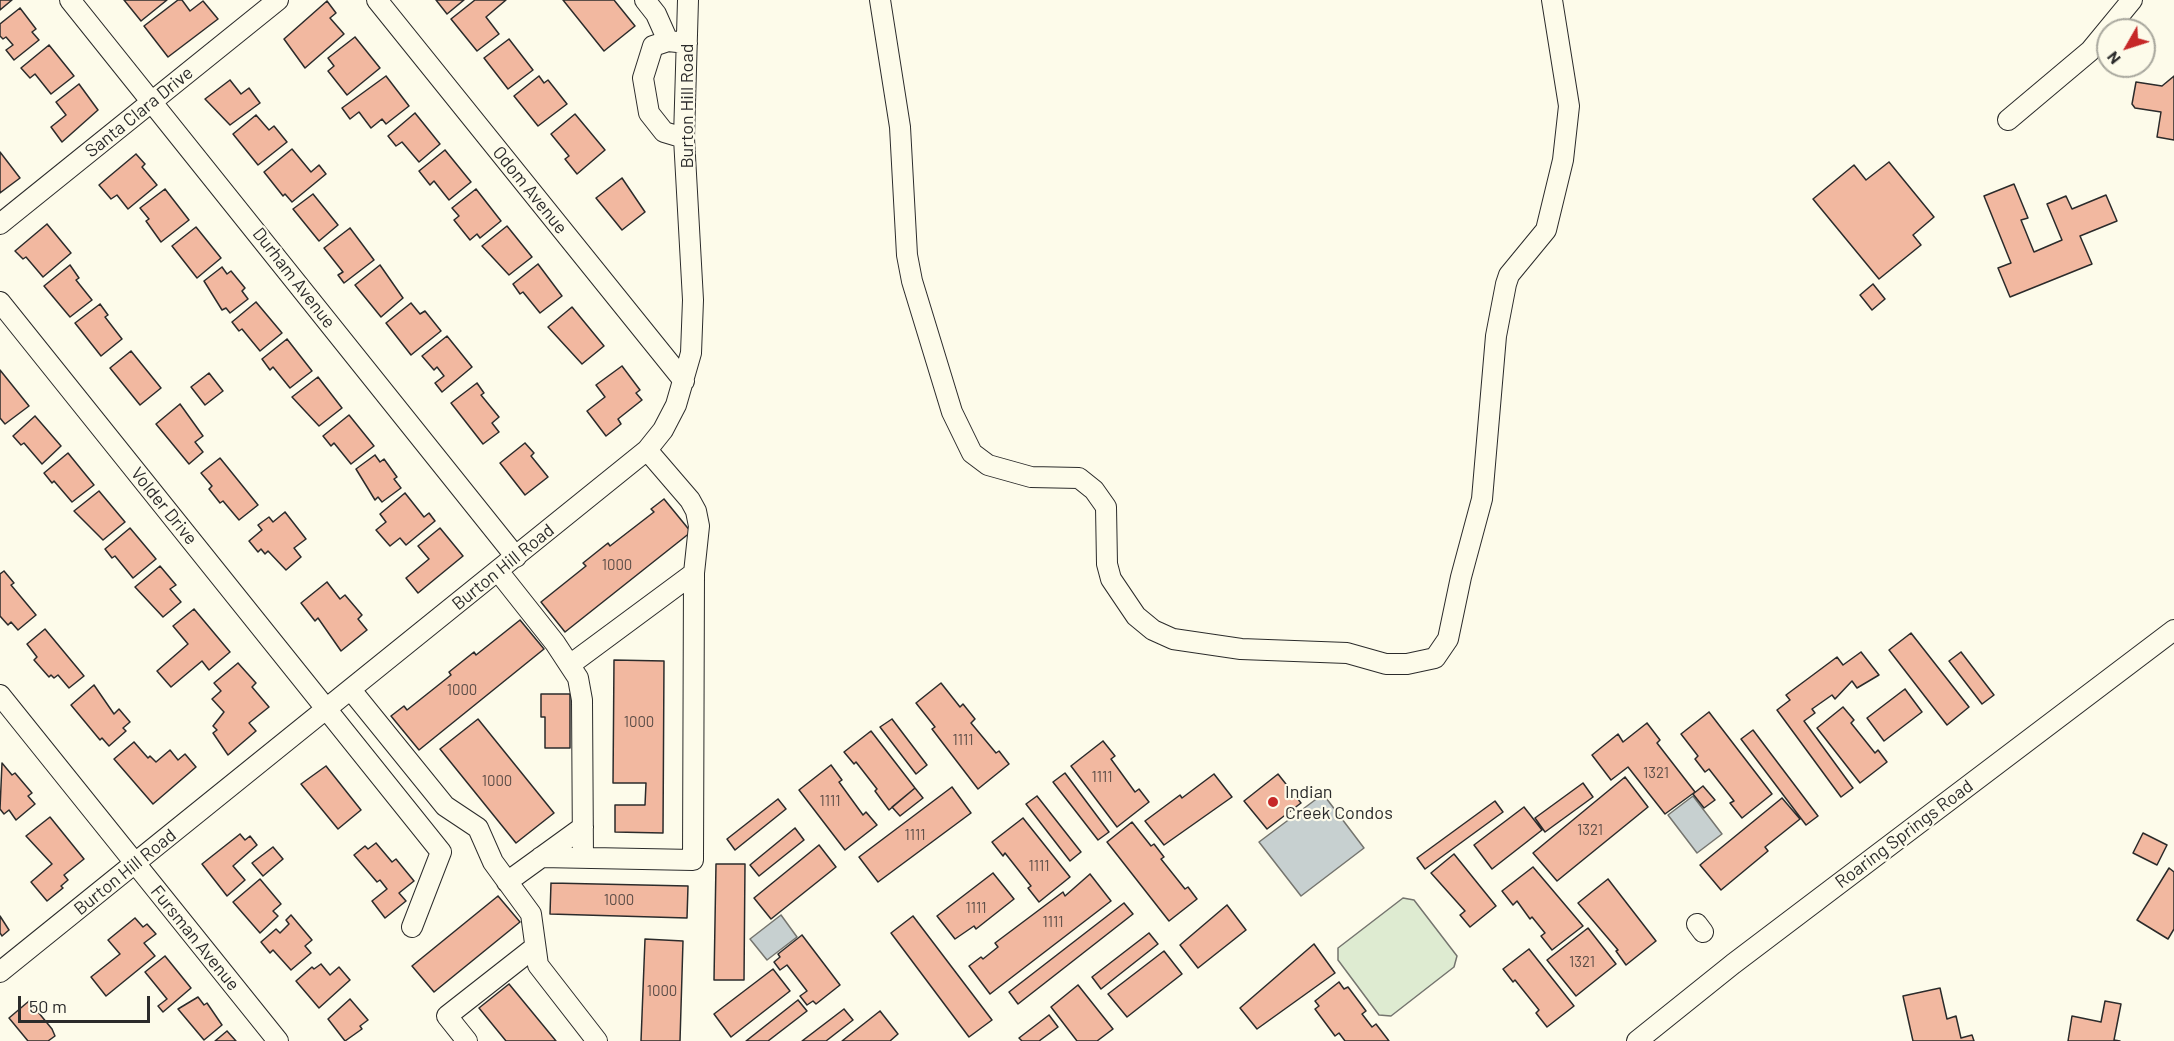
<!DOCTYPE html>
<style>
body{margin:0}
#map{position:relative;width:2174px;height:1041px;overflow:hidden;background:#fdfbea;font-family:Barlow,sans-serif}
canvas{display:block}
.north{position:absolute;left:2096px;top:18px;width:60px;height:60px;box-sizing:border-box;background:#fdfbea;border:2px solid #a9a89e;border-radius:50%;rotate:231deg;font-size:16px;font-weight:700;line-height:24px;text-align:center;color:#2b2b2b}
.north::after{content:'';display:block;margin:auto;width:21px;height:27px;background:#c62828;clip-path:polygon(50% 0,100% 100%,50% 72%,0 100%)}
.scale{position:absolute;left:18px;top:996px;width:132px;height:27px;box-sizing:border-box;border:3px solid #2b2b2b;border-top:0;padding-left:8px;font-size:18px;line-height:21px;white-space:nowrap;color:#2b2b2b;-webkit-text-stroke:4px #fdfbea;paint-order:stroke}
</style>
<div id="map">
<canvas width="2174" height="1041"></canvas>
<div class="north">N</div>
<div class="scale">50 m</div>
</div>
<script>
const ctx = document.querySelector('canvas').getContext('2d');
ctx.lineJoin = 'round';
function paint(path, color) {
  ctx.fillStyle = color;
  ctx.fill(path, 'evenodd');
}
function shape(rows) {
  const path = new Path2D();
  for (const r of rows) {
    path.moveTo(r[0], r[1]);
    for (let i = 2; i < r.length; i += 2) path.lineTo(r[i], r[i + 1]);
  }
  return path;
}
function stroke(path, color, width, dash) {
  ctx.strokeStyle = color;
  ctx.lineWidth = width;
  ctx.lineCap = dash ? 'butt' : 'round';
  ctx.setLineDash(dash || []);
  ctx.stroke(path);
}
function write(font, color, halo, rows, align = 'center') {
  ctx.font = font + ' Barlow,sans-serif';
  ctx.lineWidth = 4.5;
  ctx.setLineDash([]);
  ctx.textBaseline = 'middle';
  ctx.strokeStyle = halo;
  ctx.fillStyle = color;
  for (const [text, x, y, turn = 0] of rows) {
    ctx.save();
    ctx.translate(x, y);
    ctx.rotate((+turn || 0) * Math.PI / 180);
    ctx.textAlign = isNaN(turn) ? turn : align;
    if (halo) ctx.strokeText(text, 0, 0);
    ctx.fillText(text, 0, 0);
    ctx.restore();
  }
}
const green = shape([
 [1403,898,1414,900,1457,956,1454,967,1391,1016,1379,1015,1338,960,1338,948,1403,898]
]);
paint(green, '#deebd1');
stroke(green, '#74746e', 1.5);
const water = shape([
 [1323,794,1364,848,1301,896,1259,842,1323,794],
 [1693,796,1722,834,1697,853,1668,815,1693,796],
 [781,915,797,937,767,960,750,939,781,915]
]);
paint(water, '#c7d0d0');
stroke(water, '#74746e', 1.5);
const building = shape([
 [0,0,12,0,0,10,0,0],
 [124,0,167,0,141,21,124,0],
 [178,0,182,0,190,11,203,1,218,19,168,57,144,26,178,0],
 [436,0,464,0,447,14,436,0],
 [475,0,506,0,486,17,499,34,477,51,451,19,475,0],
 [563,0,614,0,635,26,604,51,563,0],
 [327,1,336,13,330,18,344,34,305,68,284,39,327,1],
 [20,8,36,29,32,32,39,40,14,60,6,50,13,45,6,37,3,39,0,36,0,24,20,8],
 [355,37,380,68,347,95,328,71,334,66,328,58,355,37],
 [509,39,533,70,508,89,484,58,509,39],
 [49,45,74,76,51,94,35,74,30,78,21,68,49,45],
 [386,76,409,106,386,124,382,119,371,128,359,112,350,119,342,108,386,76],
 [539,76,544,83,548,80,567,104,538,126,514,96,539,76],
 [2174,76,2174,140,2157,137,2161,112,2135,108,2132,104,2136,82,2162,86,2174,76],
 [230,80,241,94,249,88,260,103,230,125,205,99,230,80],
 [79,84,98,110,62,142,51,127,66,115,56,102,79,84],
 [415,113,440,144,419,162,402,142,396,146,388,136,415,113],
 [575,114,605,150,577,174,565,159,569,156,551,134,575,114],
 [256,115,269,130,274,126,287,142,258,165,233,134,256,115],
 [292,149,311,172,319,165,326,174,292,202,285,194,283,196,264,172,292,149],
 [445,150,471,182,449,200,434,181,430,185,419,171,445,150],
 [0,152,20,178,0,193,0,152],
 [136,154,145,164,142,167,157,185,128,209,117,195,111,199,99,185,136,154],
 [1889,162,1934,217,1913,235,1921,245,1879,279,1813,199,1854,165,1866,180,1889,162],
 [622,178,645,212,622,230,596,198,622,178],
 [2014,184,2028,218,2021,220,2034,252,2062,240,2047,204,2066,196,2072,209,2106,195,2117,221,2080,236,2092,264,2010,297,1998,268,2011,263,1984,196,2014,184],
 [165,189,189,220,161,242,146,221,149,219,140,208,165,189],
 [476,189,501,221,480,238,477,234,470,240,454,220,459,216,452,208,476,189],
 [313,194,338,225,319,241,293,209,313,194],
 [47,224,71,253,43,277,26,257,23,259,15,251,47,224],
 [507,226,532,257,509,275,482,246,507,226],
 [196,227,221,258,197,278,172,246,196,227],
 [350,228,374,260,344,283,338,275,343,272,324,248,350,228],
 [538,264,562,296,540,313,523,292,520,294,513,284,538,264],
 [70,265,79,278,76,280,92,300,70,317,44,286,70,265],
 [380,265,403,298,381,317,355,285,380,265],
 [222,267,227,274,231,271,245,288,242,291,248,299,230,313,226,308,222,310,204,281,222,267],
 [1873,284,1885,299,1872,310,1860,295,1873,284],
 [256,302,282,333,260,351,242,329,239,331,232,322,256,302],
 [411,303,420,314,425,311,441,331,411,355,386,323,411,303],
 [100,304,108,315,105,317,122,339,101,356,75,323,100,304],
 [572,307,604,346,582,364,548,327,572,307],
 [447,336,472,367,442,392,435,383,444,376,437,367,434,370,422,356,447,336],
 [287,339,312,371,290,388,273,367,270,370,262,359,287,339],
 [131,351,161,388,140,405,110,368,131,351],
 [622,366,640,390,636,393,642,400,618,419,621,424,606,436,587,411,605,397,596,385,622,366],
 [0,370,29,406,5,424,0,418,0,370],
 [209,373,223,391,205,405,191,387,209,373],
 [318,377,342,408,319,426,292,397,318,377],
 [477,383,484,393,481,395,499,417,492,423,499,432,483,444,451,403,477,383],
 [180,404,203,436,195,442,203,452,189,464,156,424,180,404],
 [349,415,374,446,351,464,334,443,331,446,323,436,349,415],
 [35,416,61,446,42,464,24,443,21,445,13,436,35,416],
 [525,443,534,453,531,456,548,477,525,495,500,463,525,443],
 [68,453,94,485,72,502,54,481,52,483,44,473,68,453],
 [375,455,380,462,384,459,397,477,394,479,401,488,382,502,378,497,375,500,356,469,375,455],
 [220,458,258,505,239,520,223,501,220,503,209,489,212,486,201,473,220,458],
 [99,491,125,522,103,540,74,511,99,491],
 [405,493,424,517,429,513,435,521,406,545,400,538,390,546,376,530,386,522,380,514,405,493],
 [664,499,691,532,565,632,541,602,586,566,583,563,608,543,610,546,654,512,651,509,664,499],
 [285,512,306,539,294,548,301,557,286,570,268,551,265,554,261,549,258,552,249,541,262,530,258,525,269,517,273,522,285,512],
 [130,528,156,559,133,578,115,556,112,558,105,549,130,528],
 [440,528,463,556,418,593,406,578,429,559,418,546,440,528],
 [160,566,176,585,170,589,181,602,163,617,135,587,160,566],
 [4,571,14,583,11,585,36,615,18,630,11,622,8,625,0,616,0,574,4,571],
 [327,582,340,599,345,595,362,615,358,619,367,630,341,651,318,618,315,621,301,603,327,582],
 [194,609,230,652,209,670,202,661,171,687,157,671,188,644,173,626,194,609],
 [520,620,544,649,419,750,391,716,404,706,407,710,451,675,449,672,474,652,476,655,520,620],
 [45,629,84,676,69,688,58,675,54,678,51,675,49,677,34,660,37,657,27,644,45,629],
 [1911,633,1969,707,1947,725,1889,650,1911,633],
 [1861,652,1879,675,1857,688,1852,681,1835,699,1832,695,1812,709,1815,713,1804,721,1853,788,1841,797,1777,710,1790,700,1786,695,1837,657,1843,665,1861,652],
 [1961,652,1994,695,1982,704,1949,661,1961,652],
 [614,660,664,661,663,833,615,832,615,805,645,805,646,783,613,783,614,660],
 [238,663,256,683,252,687,269,707,249,723,256,731,228,755,213,733,217,730,213,726,224,712,212,699,221,691,214,683,238,663],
 [941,683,960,707,963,704,975,719,971,723,996,753,999,751,1009,764,978,789,932,729,935,727,916,703,941,683],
 [94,685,114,714,119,709,130,722,123,728,126,731,109,746,102,738,100,740,71,705,94,685],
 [1905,689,1922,712,1884,741,1867,718,1905,689],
 [541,694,570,694,570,748,545,748,545,717,541,717,541,694],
 [1843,707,1854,720,1851,723,1875,753,1878,750,1887,762,1860,783,1817,728,1843,707],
 [1709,712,1772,794,1742,818,1730,803,1734,801,1709,769,1705,772,1695,759,1698,756,1681,734,1709,712],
 [478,719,554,813,516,843,440,749,478,719],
 [892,719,927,765,916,774,880,727,892,719],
 [1647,723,1660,740,1657,743,1695,792,1665,814,1628,767,1611,780,1592,755,1618,734,1623,742,1647,723],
 [1753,730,1818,816,1806,825,1741,739,1753,730],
 [871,731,915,788,889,810,875,791,877,789,856,762,854,764,844,752,871,731],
 [1103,741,1115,756,1111,759,1135,792,1139,789,1149,802,1117,827,1071,766,1103,741],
 [134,742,148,758,150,756,156,762,170,750,178,760,185,754,196,767,153,804,114,759,134,742],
 [2,763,12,775,15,773,32,793,28,796,35,804,16,820,9,810,4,814,0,809,2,763],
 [831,765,842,780,839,782,863,815,866,812,877,825,845,850,799,790,831,765],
 [326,766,361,810,338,829,301,784,326,766],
 [1065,773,1109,832,1098,840,1053,782,1065,773],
 [1214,774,1232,797,1164,845,1145,821,1180,795,1182,798,1214,774],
 [1278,774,1301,803,1267,829,1244,801,1278,774],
 [1625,777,1648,807,1557,881,1533,853,1625,777],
 [1583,783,1593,797,1545,832,1535,818,1583,783],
 [1703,786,1715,800,1704,808,1693,794,1703,786],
 [952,787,971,813,878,882,859,857,952,787],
 [915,788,923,798,900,816,892,807,915,788],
 [1037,796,1081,852,1070,861,1026,804,1037,796],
 [1782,798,1800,819,1765,847,1768,851,1721,890,1700,865,1782,798],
 [778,799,786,809,735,850,727,839,778,799],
 [1495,801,1503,812,1425,869,1417,858,1495,801],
 [1524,807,1542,830,1492,869,1474,845,1524,807],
 [50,817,84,859,64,875,68,880,61,886,63,888,47,901,31,882,52,864,26,836,50,817],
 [1023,818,1070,877,1039,902,1028,888,1031,886,1005,853,1003,856,992,842,1023,818],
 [1132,822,1151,846,1154,844,1164,857,1161,859,1185,889,1188,887,1197,899,1169,921,1107,842,1132,822],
 [795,828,804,840,759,876,750,865,795,828],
 [2143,833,2167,845,2157,865,2133,853,2143,833],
 [240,834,245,840,250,836,257,845,233,866,245,880,227,896,202,864,240,834],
 [376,843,392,862,396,859,414,881,399,893,406,901,385,918,372,901,387,889,380,880,377,882,354,855,365,846,368,849,376,843],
 [819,845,836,867,771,919,754,898,819,845],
 [273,847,283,859,263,876,252,863,273,847],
 [1454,854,1496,906,1470,927,1460,915,1465,911,1431,873,1454,854],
 [716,864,745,864,744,980,714,980,716,864],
 [1533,867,1583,926,1552,950,1541,936,1545,933,1532,917,1530,919,1517,901,1513,905,1502,891,1533,867],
 [2169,868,2174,872,2174,929,2168,939,2137,920,2169,868],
 [993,873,1014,899,976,929,974,926,955,939,937,916,993,873],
 [1090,874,1111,901,990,994,969,966,981,957,983,959,998,947,995,943,1063,892,1065,896,1090,874],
 [260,879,281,904,273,911,278,916,260,933,233,902,260,879],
 [1608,879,1656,941,1626,965,1616,951,1618,950,1578,903,1608,879],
 [551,883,688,886,687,918,550,914,551,883],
 [498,896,520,922,434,992,412,966,498,896],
 [1124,903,1133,914,1018,1004,1009,992,1124,903],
 [1227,905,1246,930,1198,968,1180,945,1227,905],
 [291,915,312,940,305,946,311,953,291,970,273,950,270,953,261,942,276,929,280,933,289,924,286,920,291,915],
 [0,916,9,930,2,936,0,933,0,916],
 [913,916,992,1020,969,1037,891,933,913,916],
 [135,918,143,927,147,924,156,934,144,943,155,956,106,996,91,977,120,954,108,940,135,918],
 [1588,928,1616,964,1576,996,1547,960,1588,928],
 [1149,933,1158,944,1101,989,1092,977,1149,933],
 [802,935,840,985,816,1004,813,1001,807,1005,800,996,807,991,787,965,780,970,774,962,780,957,778,954,802,935],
 [645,939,683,941,680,1041,641,1041,645,939],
 [1314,944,1335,973,1257,1029,1240,1008,1314,944],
 [1529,949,1574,1006,1547,1027,1536,1013,1539,1010,1515,980,1513,982,1503,969,1529,949],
 [1164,951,1182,974,1127,1017,1108,994,1164,951],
 [165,956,191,988,163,1012,158,1006,167,999,145,972,165,956],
 [321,964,330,975,339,967,350,980,319,1008,296,981,312,967,314,969,321,964],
 [773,969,790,991,731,1037,714,1014,773,969],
 [1339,982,1344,989,1348,987,1366,1011,1362,1014,1372,1027,1376,1024,1389,1041,1345,1041,1339,1033,1335,1036,1315,1009,1319,1006,1315,1001,1339,982],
 [509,984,556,1041,506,1041,479,1008,509,984],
 [1078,985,1113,1029,1097,1041,1077,1041,1051,1007,1078,985],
 [1940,988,1947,1019,1956,1016,1961,1038,1972,1035,1974,1041,1913,1041,1903,996,1940,988],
 [198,997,204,1005,207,1003,222,1025,204,1040,178,1009,198,997],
 [350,999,368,1020,360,1026,362,1029,345,1041,328,1019,350,999],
 [798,1000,807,1011,768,1041,746,1041,798,1000],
 [29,1001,52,1029,55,1036,48,1041,28,1041,9,1018,29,1001],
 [2105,1001,2121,1004,2114,1040,2120,1041,2068,1041,2072,1016,2101,1022,2105,1001],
 [844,1009,853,1020,826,1041,802,1041,844,1009],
 [880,1011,898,1034,890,1041,842,1041,880,1011],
 [1049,1015,1058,1027,1039,1041,1022,1041,1019,1038,1049,1015],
 [227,1031,236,1041,215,1041,227,1031]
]);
paint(building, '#f2b8a0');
stroke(building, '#2b2b2b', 1.5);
const minor = shape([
 [70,0,516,557],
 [377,0,684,381],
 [645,0,656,14,668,41],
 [880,0,900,127,907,255,912,281,952,412,972,453,988,465,1031,477,1079,478,1094,490,1106,507,1107,564,1111,579,1136,616,1153,630,1173,639,1241,649,1347,653,1386,664,1407,664,1435,658,1448,639,1461,577,1482,499,1496,336,1506,284,1509,275,1546,230,1563,160,1569,106,1552,0],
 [2008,120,2090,51,2132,0],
 [684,138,664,132,649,113,643,78,653,46,668,41,687,43],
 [0,224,278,0],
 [0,302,441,852,412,927],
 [498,571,555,643,578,678,582,700,583,858],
 [571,664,694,573,699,526,696,511,690,500,647,450],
 [351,690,445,806,478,828,493,862,531,914,538,965,597,1041],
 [0,695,278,1041],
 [541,857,693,860,694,573],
 [507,882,583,827],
 [1697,924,1703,932],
 [0,972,647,450,663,430,676,405,691,353,693,300,684,138,688,0],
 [467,1041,447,1016,535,947],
 [1637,1041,1733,964,2174,630]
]);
stroke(minor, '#2b2b2b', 22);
stroke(minor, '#fdfbea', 20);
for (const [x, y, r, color] of [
 [1273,802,6,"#c62828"]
]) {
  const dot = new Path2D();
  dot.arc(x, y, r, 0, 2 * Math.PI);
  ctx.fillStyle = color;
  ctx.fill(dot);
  stroke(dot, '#fdfbea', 2);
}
write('15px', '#5d4e48', null, [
 ["1000",617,565],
 ["1000",462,690],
 ["1000",639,722],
 ["1111",963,740],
 ["1321",1656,773],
 ["1111",1102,777],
 ["1000",497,781],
 ["1111",830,801],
 ["1321",1590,830],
 ["1111",915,835],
 ["1111",1039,866],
 ["1000",619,900],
 ["1111",976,908],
 ["1111",1053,922],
 ["1321",1582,962],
 ["1000",662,991]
]);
write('18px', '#2b2b2b', '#fdfbea', [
 ["Burton Hill Road",687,106,-90],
 ["Santa Clara Drive",139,112,-39],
 ["Odom Avenue",530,190,51],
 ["Durham Avenue",294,278,52],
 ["Volder Drive",164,506,51],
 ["Burton Hill Road",503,567,-39],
 ["Roaring Springs Road",1904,834,-37],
 ["Burton Hill Road",125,872,-39],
 ["Fursman Avenue",195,938,51]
]);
write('18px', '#2b2b2b', '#fdfbea', [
 ["Indian",1285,792],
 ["Creek Condos",1285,813]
], 'left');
</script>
